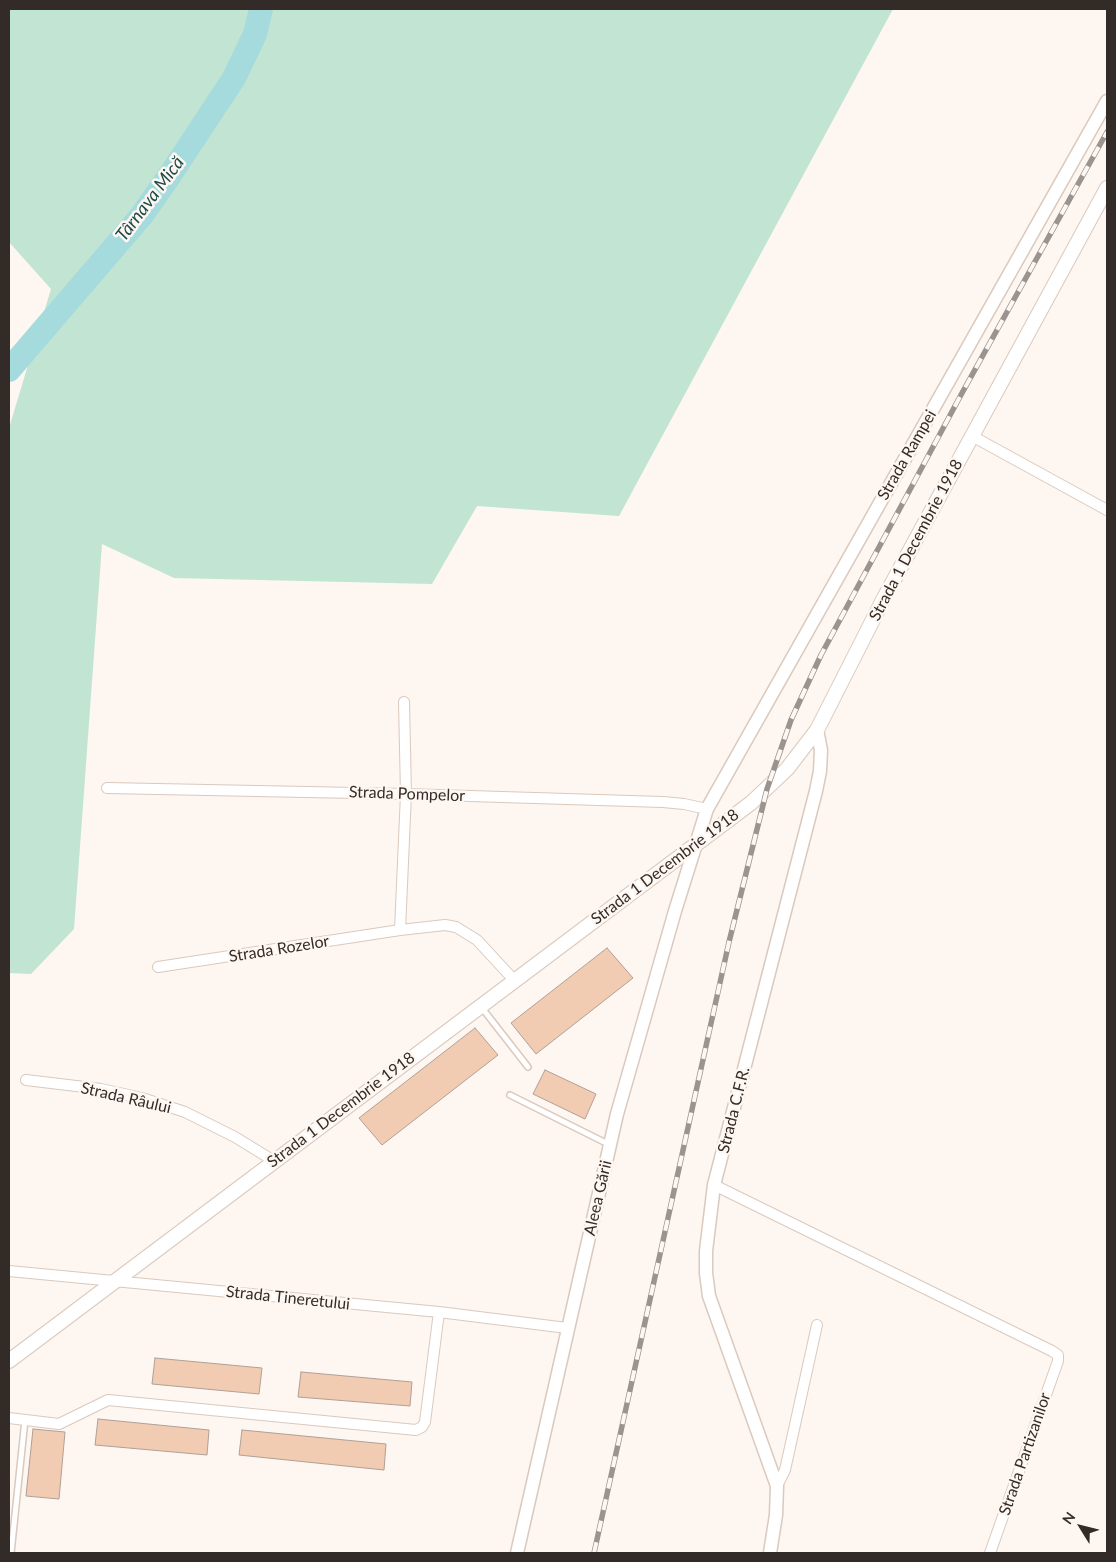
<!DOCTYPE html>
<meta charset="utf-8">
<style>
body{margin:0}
#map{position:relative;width:1116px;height:1562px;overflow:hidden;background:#fdf6f1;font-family:Lato,sans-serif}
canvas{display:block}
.frame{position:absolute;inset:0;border:10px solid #322b27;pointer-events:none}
.north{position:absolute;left:1056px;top:1502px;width:50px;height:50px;-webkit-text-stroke:4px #fdf6f1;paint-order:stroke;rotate:306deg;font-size:14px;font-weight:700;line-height:20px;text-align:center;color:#322b27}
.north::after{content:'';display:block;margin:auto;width:18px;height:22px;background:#322b27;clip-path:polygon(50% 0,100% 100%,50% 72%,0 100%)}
</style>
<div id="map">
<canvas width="1116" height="1562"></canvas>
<div class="frame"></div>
<div class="north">N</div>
</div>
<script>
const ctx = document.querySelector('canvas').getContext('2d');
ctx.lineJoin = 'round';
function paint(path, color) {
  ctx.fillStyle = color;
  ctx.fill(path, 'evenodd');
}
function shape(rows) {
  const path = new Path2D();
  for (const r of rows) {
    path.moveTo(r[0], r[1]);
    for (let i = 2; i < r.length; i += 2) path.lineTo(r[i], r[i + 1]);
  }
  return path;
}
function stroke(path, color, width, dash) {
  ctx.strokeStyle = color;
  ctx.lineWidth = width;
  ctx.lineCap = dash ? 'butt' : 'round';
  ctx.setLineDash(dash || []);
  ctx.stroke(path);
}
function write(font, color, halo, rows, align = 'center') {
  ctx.font = font + ' Lato,sans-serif';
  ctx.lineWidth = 5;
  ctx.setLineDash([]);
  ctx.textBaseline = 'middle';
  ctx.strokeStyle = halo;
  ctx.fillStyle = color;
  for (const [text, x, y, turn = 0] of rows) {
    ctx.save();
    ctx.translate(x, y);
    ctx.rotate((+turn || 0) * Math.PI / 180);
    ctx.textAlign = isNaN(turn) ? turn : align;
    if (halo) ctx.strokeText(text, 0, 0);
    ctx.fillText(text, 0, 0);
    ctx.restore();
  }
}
paint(shape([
 [9,9,893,9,619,516,477,506,432,584,174,578,102,544,74,929,31,974,9,973,9,428,51,289,9,242]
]), '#c2e4d2');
stroke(shape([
 [9,370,142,215,170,175,234,78,255,34,261,9]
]), '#a5dbdc', 24);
const building = shape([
 [607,948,633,978,536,1054,511,1023,607,948],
 [475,1028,498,1055,382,1145,359,1118,475,1028],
 [545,1070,596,1094,585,1119,533,1094,545,1070],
 [155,1358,262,1368,259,1394,152,1384,155,1358],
 [301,1372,412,1382,410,1406,298,1397,301,1372],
 [98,1419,209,1430,207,1455,95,1445,98,1419],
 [33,1429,65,1432,59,1499,26,1496,33,1429],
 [242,1430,386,1444,384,1470,239,1455,242,1430]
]);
paint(building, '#f1ccb2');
stroke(building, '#b0a094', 1);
const service = shape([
 [482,1008,528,1067],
 [510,1095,610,1145],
 [11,1553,25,1420]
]);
const minor = shape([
 [972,436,1107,510],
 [107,788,406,794,663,802,684,804,707,809],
 [400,930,406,794,404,702],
 [158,967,400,930,445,925,456,927,477,940,514,980],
 [26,1080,101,1089,142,1098,185,1112,235,1137,274,1161],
 [714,1185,1052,1351,1058,1355,1058,1361,990,1553],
 [9,1271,439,1312,567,1328],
 [9,1418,59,1424,108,1400,416,1430,422,1427,425,1422,439,1312],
 [777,1486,785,1470,817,1325]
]);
const tertiary = shape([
 [517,1553,617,1114,675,911,707,809,1107,101],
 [770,1553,776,1515,777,1486,709,1296,706,1273,706,1251,714,1185,816,791,820,771,821,750,817,730]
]);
const secondary = shape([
 [9,1361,751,803,787,769,817,730,884,598,1107,188]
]);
stroke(service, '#dac9bd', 8);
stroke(minor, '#dac9bd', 12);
stroke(tertiary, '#dac9bd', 15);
stroke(secondary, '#dac9bd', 16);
stroke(service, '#fff', 5);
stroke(minor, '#fff', 10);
stroke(tertiary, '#fff', 12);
stroke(secondary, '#fff', 14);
const rail = shape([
 [594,1553,729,942,767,789,791,720,821,655,962,393,1107,132]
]);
stroke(rail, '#9a938f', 5.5);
stroke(rail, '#fdf6f1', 4, [11]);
write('16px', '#322b27', '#fdf6f1', [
 ["Strada Rampei",907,455,-60],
 ["Strada 1 Decembrie 1918",916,540,-62],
 ["Strada Pompelor",407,794,2],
 ["Strada 1 Decembrie 1918",665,867,-37],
 ["Strada Rozelor",279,949,-9],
 ["Strada Râului",126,1098,13],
 ["Strada 1 Decembrie 1918",341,1110,-37],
 ["Strada C.F.R.",734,1110,-76],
 ["Aleea Gării",598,1198,-77],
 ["Strada Tineretului",288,1298,6],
 ["Strada Partizanilor",1025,1454,-71]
]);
write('italic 18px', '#1a4a4b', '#fdf6f1', [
 ["Târnava Mică",150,199,-53]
]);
</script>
